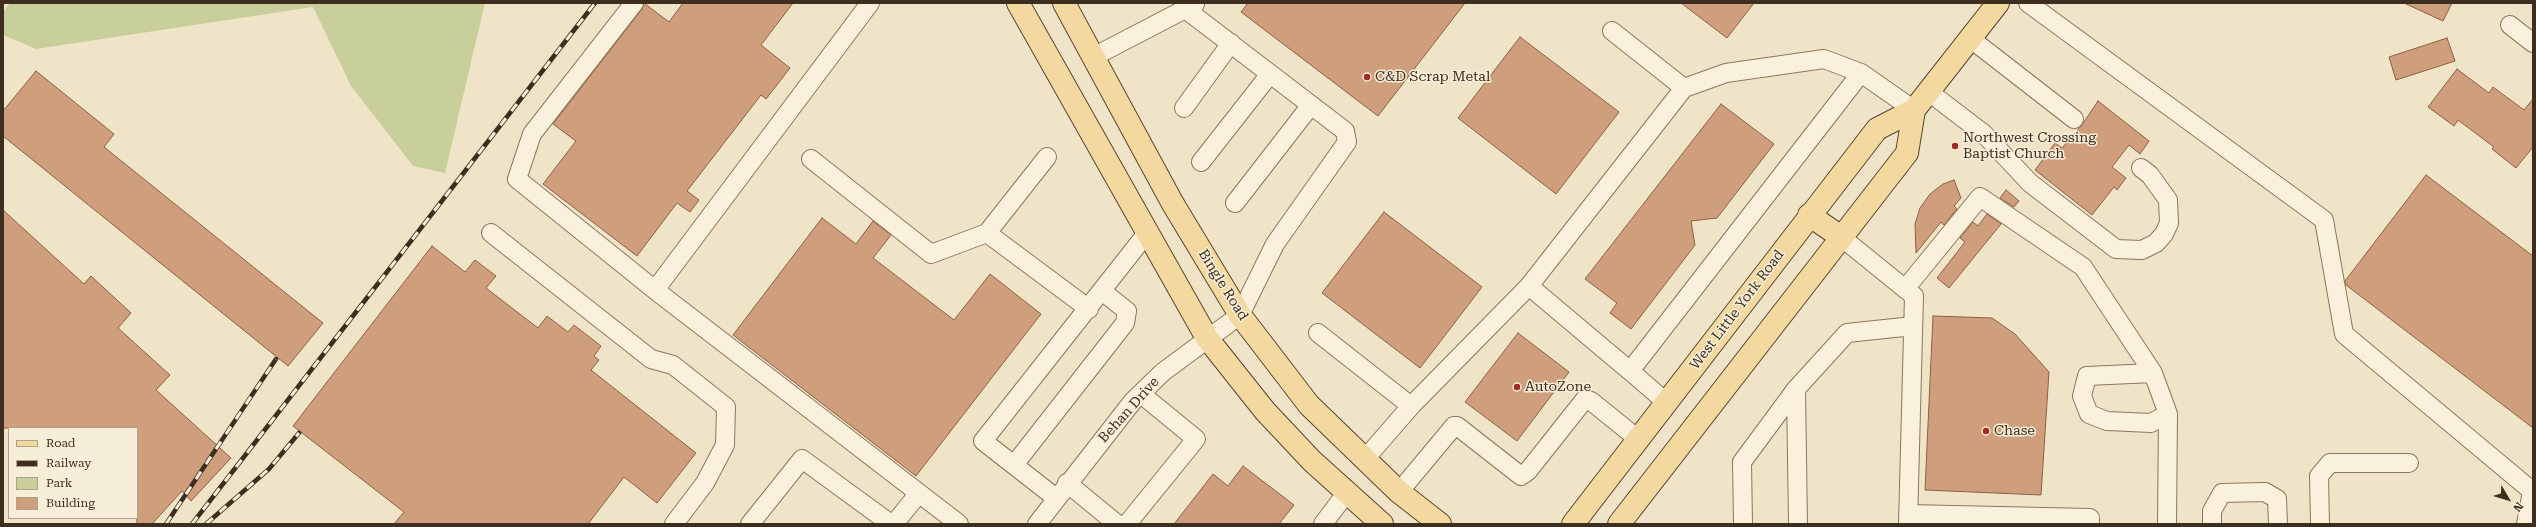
<!DOCTYPE html>
<style>
body{margin:0}
#map{position:relative;width:2536px;height:527px;overflow:hidden;background:#f0e4c8;font-family:"Roboto Serif",serif}
canvas{display:block}
.frame{position:absolute;inset:0;border:4px solid #3d2e20;pointer-events:none}
.legend{position:absolute;left:8px;top:427px;width:130px;height:92px;box-sizing:border-box;background:#f7eed8;border:1px solid #ada18e;margin:0;padding:5px 7px;list-style:none;font-size:12px;color:#3d2e20}
.legend li{display:flex;align-items:center;gap:8px;height:20px}
.legend b{width:20px;border:1px solid #ada18e}
.north{position:absolute;left:2488px;top:479px;width:40px;height:40px;-webkit-text-stroke:3px #f7eed8;paint-order:stroke;rotate:128deg;font-size:11px;font-weight:700;line-height:16px;text-align:center;color:#3d2e20}
.north::after{content:'';display:block;margin:auto;width:14px;height:18px;background:#3d2e20;clip-path:polygon(50% 0,100% 100%,50% 72%,0 100%)}
</style>
<div id="map">
<canvas width="2536" height="527"></canvas>
<div class="frame"></div>
<ul class="legend">
<li><b style="height:5px;background:#f3d9a0"></b>Road</li>
<li><b style="height:5px;background:#3d2e20"></b>Railway</li>
<li><b style="height:11px;background:#c9cf9b"></b>Park</li>
<li><b style="height:11px;background:#cf9f7d"></b>Building</li>
</ul>
<div class="north">N</div>
</div>
<script>
const ctx = document.querySelector('canvas').getContext('2d');
ctx.lineJoin = 'round';
function paint(path, color) {
  ctx.fillStyle = color;
  ctx.fill(path, 'evenodd');
}
function shape(rows) {
  const path = new Path2D();
  for (const r of rows) {
    path.moveTo(r[0], r[1]);
    for (let i = 2; i < r.length; i += 2) path.lineTo(r[i], r[i + 1]);
  }
  return path;
}
function stroke(path, color, width, dash) {
  ctx.strokeStyle = color;
  ctx.lineWidth = width;
  ctx.lineCap = dash ? 'butt' : 'round';
  ctx.setLineDash(dash || []);
  ctx.stroke(path);
}
function write(font, color, halo, rows, align = 'center') {
  ctx.font = font + ' "Roboto Serif",serif';
  ctx.lineWidth = 3;
  ctx.setLineDash([]);
  ctx.textBaseline = 'middle';
  ctx.strokeStyle = halo;
  ctx.fillStyle = color;
  for (const [text, x, y, turn = 0] of rows) {
    ctx.save();
    ctx.translate(x, y);
    ctx.rotate((+turn || 0) * Math.PI / 180);
    ctx.textAlign = isNaN(turn) ? turn : align;
    if (halo) ctx.strokeText(text, 0, 0);
    ctx.fillText(text, 0, 0);
    ctx.restore();
  }
}
paint(shape([
 [10,3,485,3,445,173,413,166,351,86,313,7,36,49,3,35,3,12]
]), '#c9cf9b');
const building = shape([
 [644,3,669,22,683,3,793,3,761,45,790,68,766,99,761,95,687,191,699,200,690,212,677,203,637,256,543,184,576,141,553,124,642,9,644,3],
 [1248,3,1465,3,1378,116,1241,12,1248,3],
 [1681,3,1754,3,1727,38,1681,3],
 [2404,3,2452,3,2443,21,2404,3],
 [1520,37,1619,112,1556,194,1458,118,1520,37],
 [2447,38,2455,61,2396,80,2389,57,2447,38],
 [2457,69,2489,93,2493,87,2524,110,2533,99,2533,147,2516,168,2492,149,2494,147,2458,120,2454,126,2428,107,2457,69],
 [36,71,114,134,104,147,323,323,288,366,3,136,3,111,36,71],
 [2098,101,2149,141,2140,154,2129,145,2112,167,2126,178,2117,190,2114,187,2092,215,2035,170,2055,143,2062,148,2082,125,2098,101],
 [1721,104,1774,144,1717,218,1691,221,1695,245,1631,329,1610,313,1617,303,1585,279,1721,104],
 [2426,175,2533,256,2533,428,2346,285,2345,281,2426,175],
 [1954,180,1961,198,1954,206,1957,209,1944,225,1941,222,1916,253,1915,224,1920,208,1930,194,1943,184,1954,180],
 [2006,190,2019,201,2014,207,2000,198,2006,190],
 [3,210,84,284,91,276,131,313,118,328,170,375,156,390,231,458,191,501,182,491,152,524,137,524,137,428,3,428,3,210],
 [1384,212,1482,287,1420,368,1322,293,1384,212],
 [1987,214,2001,224,1949,288,1937,278,1965,242,1960,238,1973,222,1978,226,1987,214],
 [822,218,856,244,873,221,891,235,873,258,954,320,990,274,1041,314,916,476,733,335,822,218],
 [432,246,465,272,475,260,496,276,486,288,538,328,547,316,568,332,574,325,601,346,594,356,599,360,591,370,696,453,657,503,624,477,588,524,394,524,404,512,293,426,432,246],
 [1933,316,1992,318,2015,334,2049,372,2041,495,1925,490,1933,316],
 [1518,333,1569,372,1517,441,1465,402,1518,333],
 [1243,466,1294,505,1279,524,1174,524,1213,474,1228,486,1243,466]
]);
paint(building, '#cf9f7d');
stroke(building, '#8d5f41', 1);
const minor = shape([
 [634,3,532,134,517,179,655,290,870,3],
 [2028,3,2324,220,2344,334,2532,491,2526,524],
 [2510,25,2533,43],
 [1612,31,1684,88],
 [1971,39,2074,119],
 [1093,57,1195,4],
 [1929,92,1984,134,2030,183,2116,249,2142,250,2156,243,2164,234,2169,223,2168,200,2150,175,2141,168],
 [1184,108,1231,43],
 [811,159,931,254,987,233,1089,309],
 [1201,162,1270,74],
 [1235,203,1311,105],
 [491,233,651,359,673,365,726,407,725,445,705,483,674,524],
 [987,233,1047,157],
 [1841,237,1914,296,1908,524],
 [1529,286,1630,371],
 [1905,289,1980,197,2083,267,2153,373],
 [655,290,959,524],
 [1318,333,1411,406],
 [1796,389,1798,524],
 [1666,402,1630,371,1861,73],
 [1365,459,1411,406,1529,286,1684,88,1726,73,1824,59,1861,73,1914,110],
 [1014,465,1125,323,1127,311,1102,291],
 [1067,483,1117,524],
 [1399,492,1454,426,1457,426,1521,476,1528,471,1585,399,1591,401,1638,439],
 [1056,498,983,441,1147,233],
 [1908,514,2090,518,2090,524],
 [750,524,802,459,891,524],
 [894,524,919,493],
 [1037,524,1133,401,1163,372,1240,315,1275,244,1347,142,1345,131,1184,8],
 [1127,524,1196,439,1141,394],
 [1323,524,1347,492],
 [1743,524,1742,462,1796,389,1847,333,1913,326],
 [2167,524,2168,414,2153,373,2087,376,2082,396,2089,414,2107,421,2151,423,2168,414],
 [2212,524,2212,511,2222,493,2265,492,2277,499,2278,524],
 [2320,524,2319,476,2330,463,2409,463]
]);
const major = shape([
 [1018,3,1207,338,1265,411,1312,461,1382,524],
 [1064,3,1173,204,1240,315,1309,405,1399,492,1440,524],
 [1809,215,1841,237],
 [1573,524,1877,129,1914,110,1998,3],
 [1619,524,1907,153,1914,110]
]);
stroke(minor, '#8d765c', 20);
stroke(major, '#5b4430', 24);
stroke(minor, '#faf1dc', 18);
stroke(major, '#f3d9a0', 22);
const rail = shape([
 [166,524,276,359],
 [192,524,595,3],
 [206,524,269,469,299,433]
]);
stroke(rail, '#3d2e20', 4.5);
stroke(rail, '#f7eed8', 3, [9]);
for (const [x, y, r, color] of [
 [1367,77,4,"#9e2a2b"],
 [1955,146,4,"#9e2a2b"],
 [1517,387,4,"#9e2a2b"],
 [1986,431,4,"#9e2a2b"]
]) {
  const dot = new Path2D();
  dot.arc(x, y, r, 0, 2 * Math.PI);
  ctx.fillStyle = color;
  ctx.fill(dot);
  stroke(dot, '#f7eed8', 1.5);
}
write('14px', '#3d2e20', '#f7eed8', [
 ["C&D Scrap Metal",1375,77],
 ["Northwest Crossing",1963,138],
 ["Baptist Church",1963,154],
 ["AutoZone",1525,387],
 ["Chase",1994,431]
], 'left');
write('14px', '#3d2e20', '#f7eed8', [
 ["Bingle Road",1223,285,58],
 ["West Little York Road",1737,310,-53],
 ["Behan Drive",1129,410,-48]
]);
</script>
